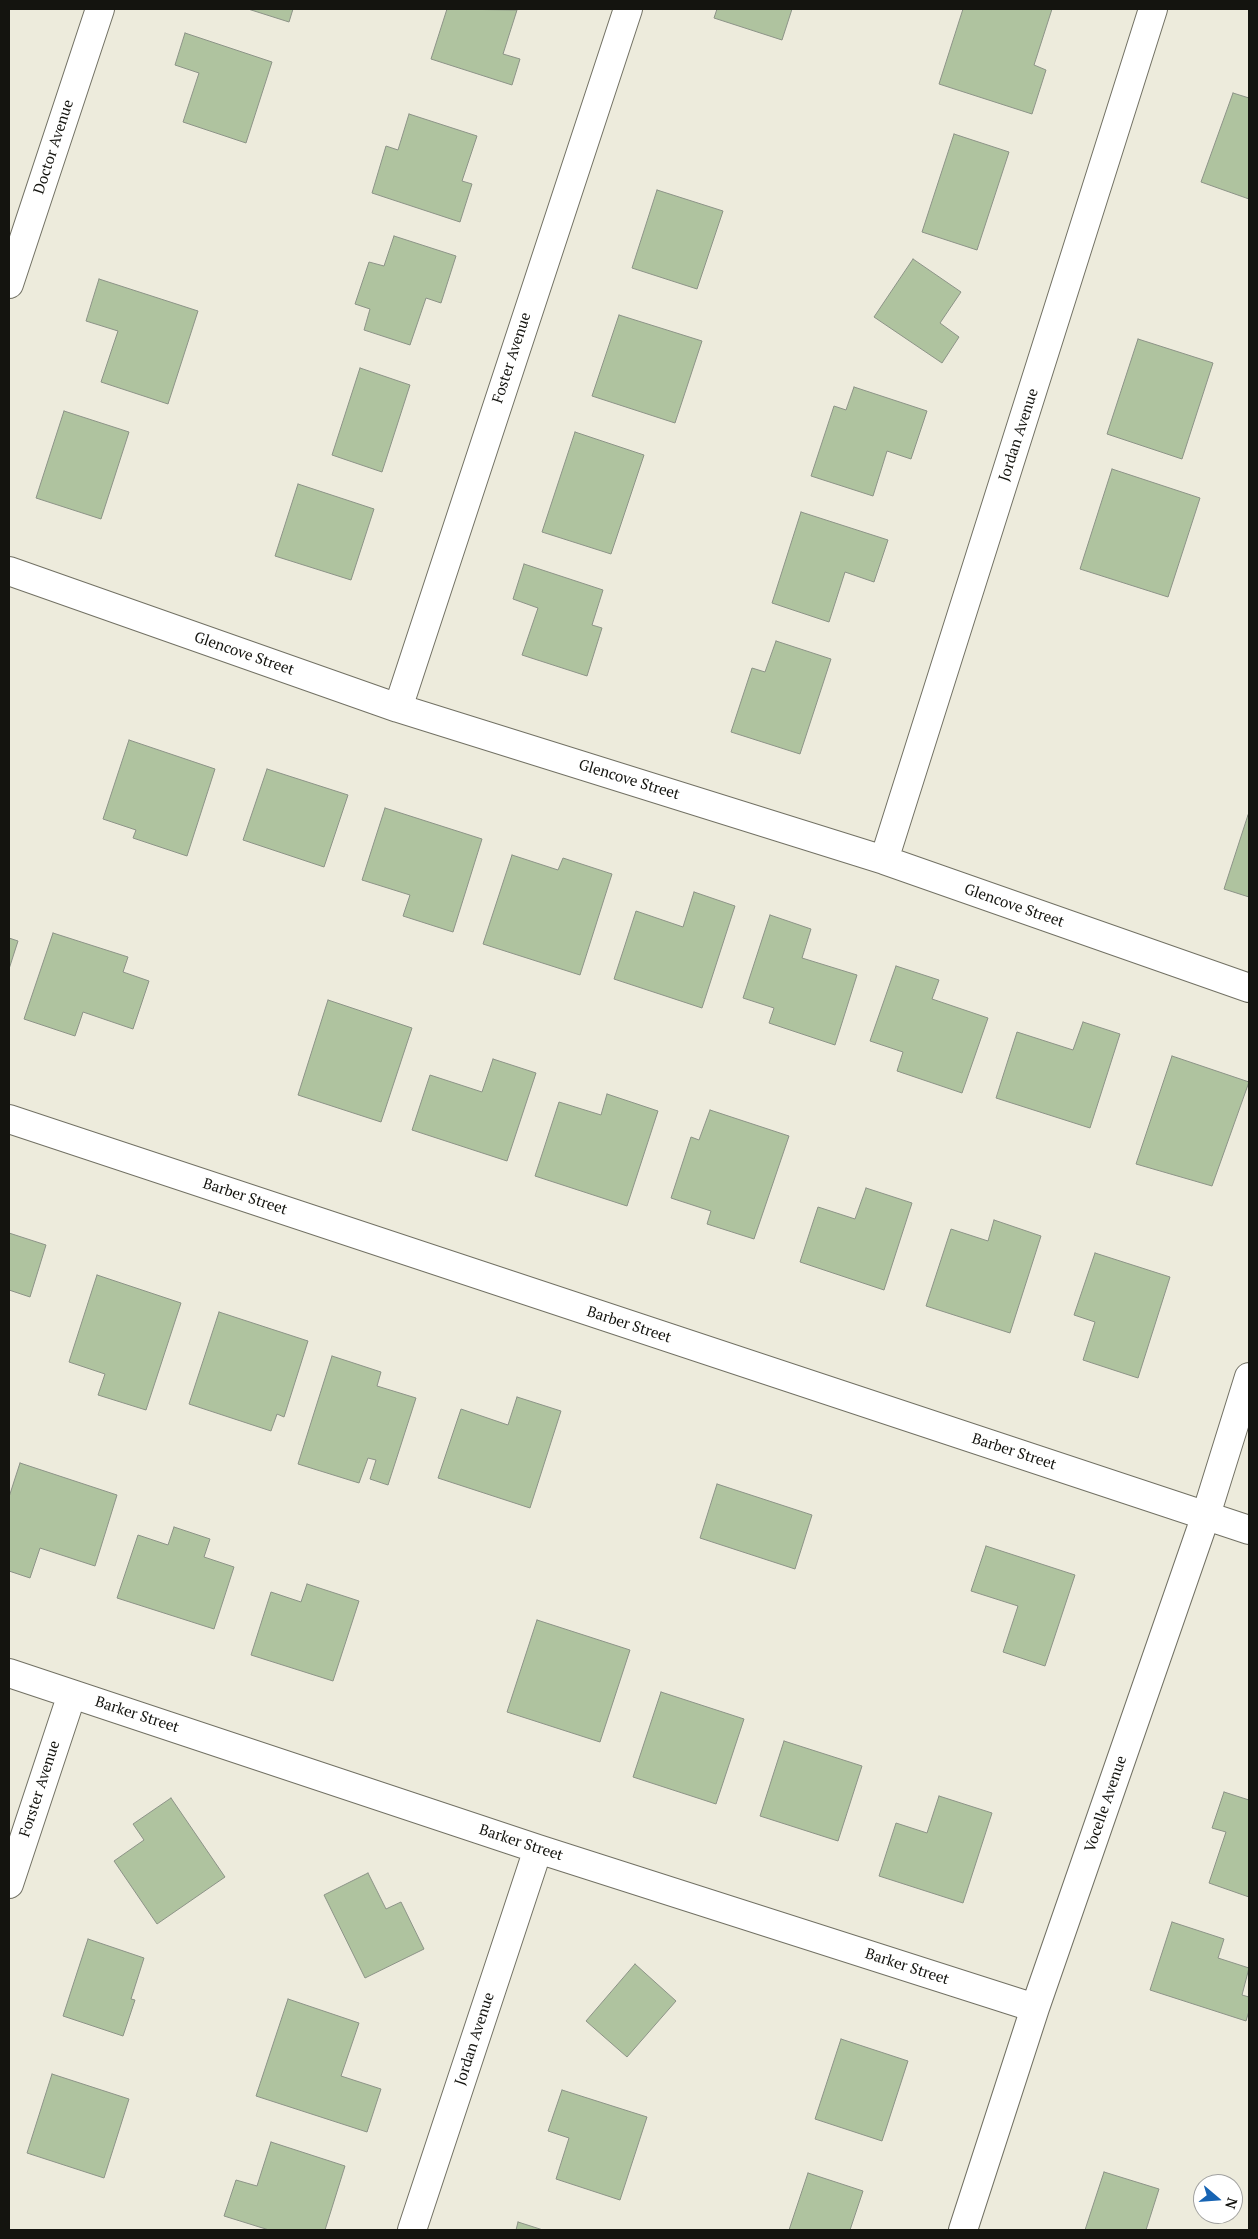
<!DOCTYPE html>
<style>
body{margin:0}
#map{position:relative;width:1258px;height:2239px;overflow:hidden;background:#edebdc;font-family:"PT Serif",serif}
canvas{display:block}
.frame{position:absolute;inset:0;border:10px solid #14140f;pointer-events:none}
.north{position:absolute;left:1193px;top:2174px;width:50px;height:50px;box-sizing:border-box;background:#fff;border:1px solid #a1a19f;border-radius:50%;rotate:108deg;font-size:14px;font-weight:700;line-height:20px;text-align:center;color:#14140f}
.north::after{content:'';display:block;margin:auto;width:18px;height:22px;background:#1764b3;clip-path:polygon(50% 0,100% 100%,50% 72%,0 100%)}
</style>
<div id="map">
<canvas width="1258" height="2239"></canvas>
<div class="frame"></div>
<div class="north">N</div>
</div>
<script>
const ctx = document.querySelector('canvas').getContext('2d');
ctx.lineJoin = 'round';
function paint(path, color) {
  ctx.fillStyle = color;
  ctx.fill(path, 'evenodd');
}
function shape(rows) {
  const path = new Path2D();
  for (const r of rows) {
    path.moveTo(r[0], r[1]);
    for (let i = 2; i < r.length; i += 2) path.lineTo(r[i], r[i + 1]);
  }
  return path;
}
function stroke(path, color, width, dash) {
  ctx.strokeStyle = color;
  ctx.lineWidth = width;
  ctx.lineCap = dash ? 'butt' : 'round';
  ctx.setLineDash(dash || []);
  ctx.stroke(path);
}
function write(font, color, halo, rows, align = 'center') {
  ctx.font = font + ' "PT Serif",serif';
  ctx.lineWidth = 4;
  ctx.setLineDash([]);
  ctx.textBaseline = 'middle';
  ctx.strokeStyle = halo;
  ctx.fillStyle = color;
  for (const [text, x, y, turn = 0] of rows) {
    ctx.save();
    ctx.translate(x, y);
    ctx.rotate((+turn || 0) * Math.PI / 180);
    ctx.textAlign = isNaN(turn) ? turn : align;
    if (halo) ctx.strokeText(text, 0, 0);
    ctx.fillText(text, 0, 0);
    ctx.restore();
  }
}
const building = shape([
 [248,9,293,9,289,22,248,9],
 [447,9,517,10,503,54,520,59,512,85,431,59,447,9],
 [717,9,792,9,782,40,714,18,717,9],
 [963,9,1052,9,1034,65,1046,70,1032,114,939,84,963,9],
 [185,33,272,62,246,143,183,122,199,73,175,65,185,33],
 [1233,93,1249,98,1249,199,1201,182,1233,93],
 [409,114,477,136,462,181,472,184,460,222,372,193,386,146,398,150,409,114],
 [954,134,1009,152,977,250,922,232,954,134],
 [657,190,723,211,697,289,632,268,657,190],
 [394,236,456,256,441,303,426,298,410,345,364,330,370,309,355,304,369,262,384,266,394,236],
 [913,259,961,292,940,323,959,337,942,363,874,317,913,259],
 [99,279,198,311,168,404,101,382,118,331,86,321,99,279],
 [619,315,702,341,675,423,592,396,619,315],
 [1138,339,1213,363,1182,459,1107,434,1138,339],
 [360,368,410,385,382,472,332,455,360,368],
 [854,387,927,411,911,459,887,451,873,496,811,476,834,406,846,410,854,387],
 [64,411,129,432,101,519,36,498,64,411],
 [575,432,644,455,611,554,542,532,575,432],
 [1112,469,1200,498,1168,597,1080,569,1112,469],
 [298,484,374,509,351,580,275,556,298,484],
 [801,512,888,540,874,582,845,572,829,622,772,603,801,512],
 [524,564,603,590,592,625,602,628,587,676,522,655,538,608,513,599,524,564],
 [776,641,831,659,800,754,731,732,752,668,765,672,776,641],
 [129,740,215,769,187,856,133,838,136,830,103,819,129,740],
 [267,769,348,795,324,867,243,840,267,769],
 [385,808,482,839,453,932,403,916,410,895,362,880,385,808],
 [1248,815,1249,815,1249,897,1224,889,1248,815],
 [512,855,558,870,563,858,612,874,580,975,483,944,512,855],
 [694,892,735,906,702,1008,614,979,636,911,683,927,694,892],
 [770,915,811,929,802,958,857,975,835,1045,769,1023,774,1008,743,998,770,915],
 [53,933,128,957,123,972,149,981,133,1029,83,1012,75,1036,24,1019,53,933],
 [9,938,18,941,9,969,9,938],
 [896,966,939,980,932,999,988,1018,962,1093,897,1071,903,1052,870,1041,896,966],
 [328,1000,412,1028,381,1122,298,1095,328,1000],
 [1083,1022,1120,1034,1090,1128,996,1098,1017,1032,1073,1050,1083,1022],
 [1172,1056,1249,1082,1212,1186,1136,1164,1172,1056],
 [493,1059,536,1073,507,1161,412,1130,430,1075,482,1092,493,1059],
 [607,1094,658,1111,627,1206,535,1176,559,1102,601,1115,607,1094],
 [710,1110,789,1136,754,1239,707,1224,711,1211,671,1198,691,1137,699,1140,710,1110],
 [866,1188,912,1203,884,1290,800,1262,818,1207,855,1219,866,1188],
 [994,1220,1041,1236,1010,1333,926,1306,951,1229,988,1241,994,1220],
 [9,1233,46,1245,30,1297,9,1290,9,1233],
 [1095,1253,1170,1277,1138,1378,1083,1360,1095,1322,1074,1315,1095,1253],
 [97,1275,181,1303,146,1410,98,1395,105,1374,69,1362,97,1275],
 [219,1312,308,1341,284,1417,277,1414,271,1431,189,1404,219,1312],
 [332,1356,381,1372,377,1386,416,1398,388,1485,370,1479,376,1460,368,1458,359,1483,298,1464,332,1356],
 [517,1397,561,1411,530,1508,438,1478,461,1409,508,1425,517,1397],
 [20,1463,117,1495,95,1566,40,1548,30,1578,9,1571,9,1497,20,1463],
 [717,1484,812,1515,795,1569,700,1538,717,1484],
 [174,1527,210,1539,204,1557,234,1567,214,1629,117,1598,138,1535,168,1545,174,1527],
 [986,1546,1075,1575,1045,1666,1003,1652,1018,1606,971,1591,986,1546],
 [307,1584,359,1601,333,1681,251,1655,271,1592,301,1602,307,1584],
 [537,1620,630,1650,600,1742,507,1712,537,1620],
 [661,1692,744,1719,716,1804,633,1777,661,1692],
 [784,1741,862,1766,838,1841,760,1816,784,1741],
 [1224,1792,1249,1800,1249,1897,1209,1883,1226,1832,1212,1828,1224,1792],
 [939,1796,992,1813,963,1903,879,1876,896,1823,927,1833,939,1796],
 [171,1798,225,1877,157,1924,114,1861,144,1840,133,1824,171,1798],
 [368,1873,386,1909,401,1902,424,1949,365,1978,324,1895,368,1873],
 [1172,1922,1224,1939,1218,1958,1249,1968,1242,1995,1249,1997,1249,2011,1246,2021,1150,1990,1172,1922],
 [88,1939,144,1958,131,1999,135,2000,123,2036,63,2016,88,1939],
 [635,1964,676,2001,627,2057,586,2021,635,1964],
 [288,1999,359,2023,341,2076,381,2089,367,2132,256,2096,288,1999],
 [841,2039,908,2061,882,2141,815,2119,841,2039],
 [52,2074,129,2099,104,2178,27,2153,52,2074],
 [562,2090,647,2117,620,2200,556,2179,569,2138,548,2131,562,2090],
 [271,2142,345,2166,325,2230,269,2230,224,2216,236,2180,257,2186,271,2142],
 [1104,2172,1159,2189,1146,2230,1085,2230,1104,2172],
 [808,2173,863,2191,850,2230,789,2230,808,2173],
 [518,2222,543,2230,516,2230,518,2222]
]);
paint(building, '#afc39f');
stroke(building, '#8c9387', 1);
const street = shape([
 [9,284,100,9],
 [9,571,398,708,884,860,1249,988],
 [398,708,628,9],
 [884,860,1153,9],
 [9,1673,538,1849,1035,2008],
 [9,1884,72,1694],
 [412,2230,538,1849],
 [963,2230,1035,2008,1206,1515,1249,1377]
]);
const secondary = shape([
 [9,1119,1249,1530]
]);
stroke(street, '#727164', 30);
stroke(secondary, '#727164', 30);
stroke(street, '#fff', 28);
stroke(secondary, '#fff', 28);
write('15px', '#14140f', '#fff', [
 ["Doctor Avenue",54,147,-72],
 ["Foster Avenue",512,358,-72],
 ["Jordan Avenue",1019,435,-72],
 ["Glencove Street",244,654,19],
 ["Glencove Street",629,780,17],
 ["Glencove Street",1014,906,19],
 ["Barber Street",245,1197,18],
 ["Barber Street",629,1325,18],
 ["Barber Street",1014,1452,18],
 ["Barker Street",137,1715,18],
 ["Forster Avenue",40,1789,-72],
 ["Vocelle Avenue",1106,1804,-71],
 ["Barker Street",521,1843,18],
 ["Barker Street",907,1967,18],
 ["Jordan Avenue",475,2039,-72]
]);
</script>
